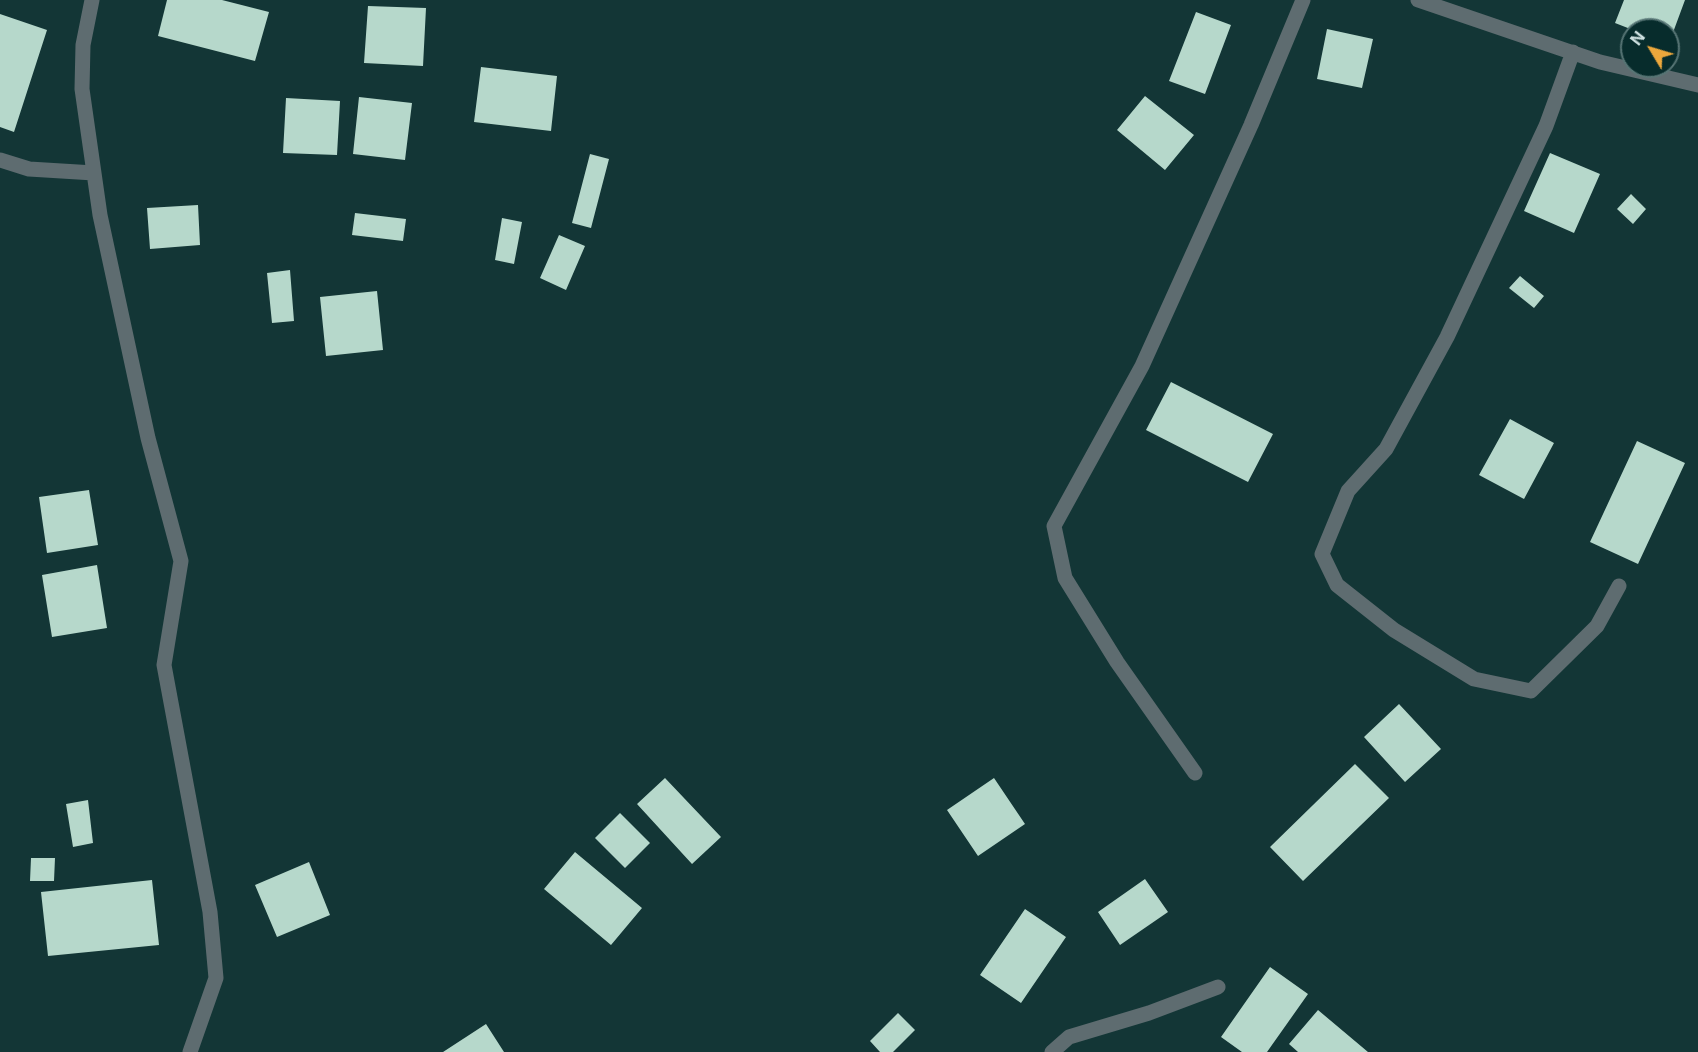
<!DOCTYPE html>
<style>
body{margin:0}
#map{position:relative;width:1698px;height:1052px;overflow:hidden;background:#133636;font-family:Inter,sans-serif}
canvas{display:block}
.north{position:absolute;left:1620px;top:18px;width:60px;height:60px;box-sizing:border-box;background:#072c2c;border:2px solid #567474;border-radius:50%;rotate:308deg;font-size:16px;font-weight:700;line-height:24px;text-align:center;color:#cde0e0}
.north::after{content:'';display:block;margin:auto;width:21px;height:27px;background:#eda83c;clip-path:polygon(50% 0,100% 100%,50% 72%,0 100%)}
</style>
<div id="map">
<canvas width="1698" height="1052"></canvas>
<div class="north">N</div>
</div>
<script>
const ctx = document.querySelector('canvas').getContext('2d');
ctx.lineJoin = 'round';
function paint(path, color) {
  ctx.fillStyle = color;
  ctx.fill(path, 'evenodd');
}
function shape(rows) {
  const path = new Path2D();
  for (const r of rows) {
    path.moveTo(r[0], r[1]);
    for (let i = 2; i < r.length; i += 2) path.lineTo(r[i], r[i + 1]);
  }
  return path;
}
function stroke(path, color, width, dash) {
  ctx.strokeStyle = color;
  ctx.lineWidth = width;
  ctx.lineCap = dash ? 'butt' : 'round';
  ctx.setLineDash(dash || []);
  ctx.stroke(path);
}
paint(shape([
 [167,0,222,0,269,12,255,61,158,36],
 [1624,0,1685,0,1668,46,1668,30,1633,30,1615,23],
 [368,6,426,8,423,66,364,63],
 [1196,12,1231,25,1205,94,1169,81],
 [0,14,47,30,14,132,0,127],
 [1327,29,1373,39,1362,88,1317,79],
 [481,67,557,76,551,131,474,122],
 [1145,96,1194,135,1165,170,1117,130],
 [359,97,412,103,405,160,353,154],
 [286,98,340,101,337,155,283,153],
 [1550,153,1600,174,1574,233,1524,211],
 [590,154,609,159,591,228,572,223],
 [1631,194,1646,209,1633,224,1617,209],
 [198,205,200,245,150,249,147,208],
 [355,213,406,219,403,241,352,235],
 [502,218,522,222,514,264,495,260],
 [559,235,585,246,566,290,540,278],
 [290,270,294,321,272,323,267,273],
 [1520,276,1544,296,1534,308,1509,288],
 [377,291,383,350,326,356,320,297],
 [1171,382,1273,434,1248,482,1146,430],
 [1510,419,1554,443,1524,499,1479,475],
 [1637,441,1685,463,1638,564,1590,542],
 [89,490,98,545,47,553,39,497],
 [97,565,107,628,52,637,42,575],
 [1399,704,1441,749,1405,782,1364,737],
 [1355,764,1389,798,1303,881,1270,847],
 [665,778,721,837,692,864,637,804],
 [994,778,1025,824,978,856,947,810],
 [88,800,93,843,73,847,66,804],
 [620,813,650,843,625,868,595,838],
 [575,852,642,908,611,945,544,889],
 [31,858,55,858,54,881,30,881],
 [309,862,330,915,277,937,255,885],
 [1145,879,1168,912,1120,945,1098,912],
 [152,880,159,945,48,956,41,892],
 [1025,909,1066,937,1021,1003,980,975],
 [1270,967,1308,994,1267,1052,1242,1052,1221,1037],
 [1318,1010,1368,1052,1298,1052,1289,1044],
 [898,1013,915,1030,893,1052,880,1052,870,1041],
 [486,1024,504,1052,443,1052]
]), '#b6d8cb');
stroke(shape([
 [92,0,83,45,82,89,100,215,148,438,181,561,164,665,210,912,216,978,190,1052],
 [1418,0,1600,62,1698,85],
 [1573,52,1546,126,1447,337,1386,449,1348,491,1322,554,1337,585,1394,630,1474,679,1531,691,1597,626,1619,586],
 [0,160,29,169,94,173],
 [1195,773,1117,662,1065,578,1054,526,1142,366,1251,125,1303,0],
 [1052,1052,1069,1037,1149,1013,1218,987]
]), '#5e6c70', 15);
</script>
